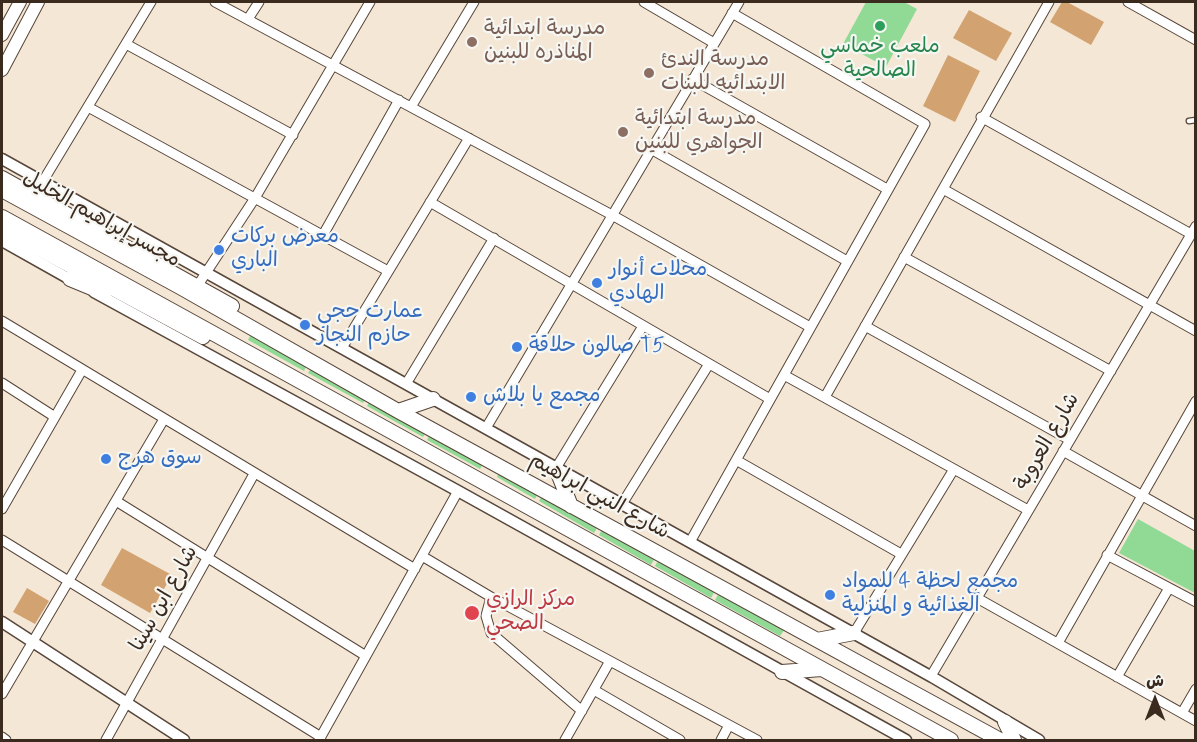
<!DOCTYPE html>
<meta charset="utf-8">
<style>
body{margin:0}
#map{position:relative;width:1197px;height:742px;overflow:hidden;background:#f4e7d6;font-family:Mynerve,"Playpen Sans Arabic",sans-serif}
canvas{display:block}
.frame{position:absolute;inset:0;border:3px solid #3b2a1e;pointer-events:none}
.north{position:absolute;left:1125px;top:670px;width:60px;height:60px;-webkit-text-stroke:4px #f6f6f2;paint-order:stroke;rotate:0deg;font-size:16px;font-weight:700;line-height:24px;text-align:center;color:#3b2a1e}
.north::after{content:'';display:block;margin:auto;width:21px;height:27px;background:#3b2a1e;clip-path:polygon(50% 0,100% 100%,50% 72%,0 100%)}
</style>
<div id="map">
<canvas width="1197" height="742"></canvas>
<div class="frame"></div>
<div class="north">ش</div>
</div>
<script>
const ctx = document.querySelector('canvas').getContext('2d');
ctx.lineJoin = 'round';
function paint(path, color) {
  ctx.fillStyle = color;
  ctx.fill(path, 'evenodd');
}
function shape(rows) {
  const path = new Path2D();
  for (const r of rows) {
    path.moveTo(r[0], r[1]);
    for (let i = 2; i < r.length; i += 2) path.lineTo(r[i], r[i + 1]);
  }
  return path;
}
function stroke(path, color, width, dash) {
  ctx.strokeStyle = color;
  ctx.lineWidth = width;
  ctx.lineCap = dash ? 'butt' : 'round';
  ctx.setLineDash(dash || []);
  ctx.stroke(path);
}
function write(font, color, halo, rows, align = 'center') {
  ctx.font = font + ' Mynerve,"Playpen Sans Arabic",sans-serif';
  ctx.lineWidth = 4.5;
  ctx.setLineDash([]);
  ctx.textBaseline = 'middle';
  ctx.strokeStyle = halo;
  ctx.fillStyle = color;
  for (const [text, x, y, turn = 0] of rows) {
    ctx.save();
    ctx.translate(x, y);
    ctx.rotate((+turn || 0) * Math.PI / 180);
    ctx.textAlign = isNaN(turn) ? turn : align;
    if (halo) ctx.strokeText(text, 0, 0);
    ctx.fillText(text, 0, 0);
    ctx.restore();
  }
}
paint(shape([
 [866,2,904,2,917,9,886,67,843,44],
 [251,334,307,364,304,371,248,340],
 [312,367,366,397,363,403,308,373],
 [371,399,427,430,423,437,367,406],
 [431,432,484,462,480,469,427,440],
 [500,470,539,492,535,499,497,477],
 [543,494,599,525,594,533,539,501],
 [1138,519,1195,551,1195,593,1119,553],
 [603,528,656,556,651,565,599,535],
 [659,559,715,591,711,598,655,566],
 [719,593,785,629,780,636,715,600]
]), '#90da95');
paint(shape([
 [1062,2,1067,2,1104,22,1091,45,1050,22],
 [969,10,1012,33,996,61,953,38],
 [948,55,980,71,955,122,923,106],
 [122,548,172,575,150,613,101,585],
 [27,588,49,601,35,624,13,612]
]), '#d2a371');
const service = shape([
 [1189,121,1196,120]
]);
const minor = shape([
 [215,2,612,215,810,327],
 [644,2,714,43],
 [1128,2,1196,40],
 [248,19,259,2],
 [126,44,293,135],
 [692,79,887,189],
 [88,107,388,271],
 [411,107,474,2],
 [981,117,1191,234],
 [651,149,847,261],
 [943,189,1196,331],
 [34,196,151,2],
 [430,202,770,399],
 [323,235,399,100],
 [904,257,1111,371],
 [198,285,255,198,370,2],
 [2,321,415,569],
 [865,326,1070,440],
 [342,348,469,138],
 [784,375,1028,510],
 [2,383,55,417],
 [406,384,494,238],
 [825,397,1049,2],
 [486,428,739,2],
 [1063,451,1196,526],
 [736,460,901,554],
 [556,468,643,326],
 [116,501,366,656],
 [622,504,709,364],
 [2,509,82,370],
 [2,540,321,737],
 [690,542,925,124,732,13],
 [1107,555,1196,602],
 [422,556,491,597,757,740],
 [491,597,486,616,491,633,582,711],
 [977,598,1196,721],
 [854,633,954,469],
 [1058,643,1196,401],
 [931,676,1196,226],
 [1117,677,1169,588],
 [594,690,680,740],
 [2,694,164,419],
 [1182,713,1196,689],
 [2,737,6,740],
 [106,740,254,474],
 [319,740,458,491],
 [565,740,610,661],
 [721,740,729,725]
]);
const tertiary = shape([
 [2,159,932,677,1039,740],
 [2,241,75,282],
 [94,292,458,491,906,740],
 [2,622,184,740]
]);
const secondary = shape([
 [2,35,20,2],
 [2,70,38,2]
]);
const primary = shape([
 [2,178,232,306],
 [2,190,180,287,398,411,1000,740],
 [2,217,951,740],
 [2,229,203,337],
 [70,279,104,293],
 [398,411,433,399],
 [556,468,571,506],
 [817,640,854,633],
 [782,672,822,669],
 [1005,722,1014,740]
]);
stroke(service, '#57463a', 7);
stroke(minor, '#57463a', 11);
stroke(tertiary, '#57463a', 13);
stroke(secondary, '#57463a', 14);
stroke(primary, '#57463a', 16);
stroke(service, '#fff', 4.5);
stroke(minor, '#fff', 9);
stroke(tertiary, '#fff', 10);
stroke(secondary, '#fff', 12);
stroke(primary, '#fff', 14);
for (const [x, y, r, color] of [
 [880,26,6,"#2e9e5b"],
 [472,42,6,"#8d6e63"],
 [649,73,6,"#8d6e63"],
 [623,132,6,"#8d6e63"],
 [219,250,6,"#3f7fe0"],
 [597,283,6,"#3f7fe0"],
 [305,325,6,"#3f7fe0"],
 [517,347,6,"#3f7fe0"],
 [471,397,6,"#3f7fe0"],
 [106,459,6,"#3f7fe0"],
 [830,595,6,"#3f7fe0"],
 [472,613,8,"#e0444e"]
]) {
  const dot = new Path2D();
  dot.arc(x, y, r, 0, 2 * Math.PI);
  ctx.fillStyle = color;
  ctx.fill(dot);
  stroke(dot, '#f6f6f2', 2);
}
write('21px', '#785e54', '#f6f6f2', [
 ["مدرسة ابتدائية",484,30],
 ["المناذره للبنين",484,54],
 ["مدرسة الندئ",661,61],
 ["الابتدائيه للبنات",661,85],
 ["مدرسة ابتدائية",635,120],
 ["الجواهري للبنين",635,144]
], 'left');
write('21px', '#27864d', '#f6f6f2', [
 ["ملعب خماسي",880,48],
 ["الصالحية",880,72]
]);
write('21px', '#3b2a1e', '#f6f6f2', [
 ["مجسر إبراهيم الخليل",101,220,29],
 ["شارع العروبة",1048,442,-60],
 ["شارع النبي ابراهيم",599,497,29],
 ["شارع ابن سينا",165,599,-61]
]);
write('21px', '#366cbe', '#f6f6f2', [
 ["معرض بركات",231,238],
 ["الباري",231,262],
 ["محلات أنوار",609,271],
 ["الهادي",609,295],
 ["عمارت حجي",317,313],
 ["حازم النجار",317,337],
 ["صالون حلاقة T5",529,347],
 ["مجمع يا بلاش",483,397],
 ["سوق هرج",118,459],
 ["مجمع لحظة 4 للمواد",842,583],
 ["الغذائية و المنزلية",842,607]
], 'left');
write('21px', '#be3a42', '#f6f6f2', [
 ["مركز الرازي",486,601],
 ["الصحي",486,625]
], 'left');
</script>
